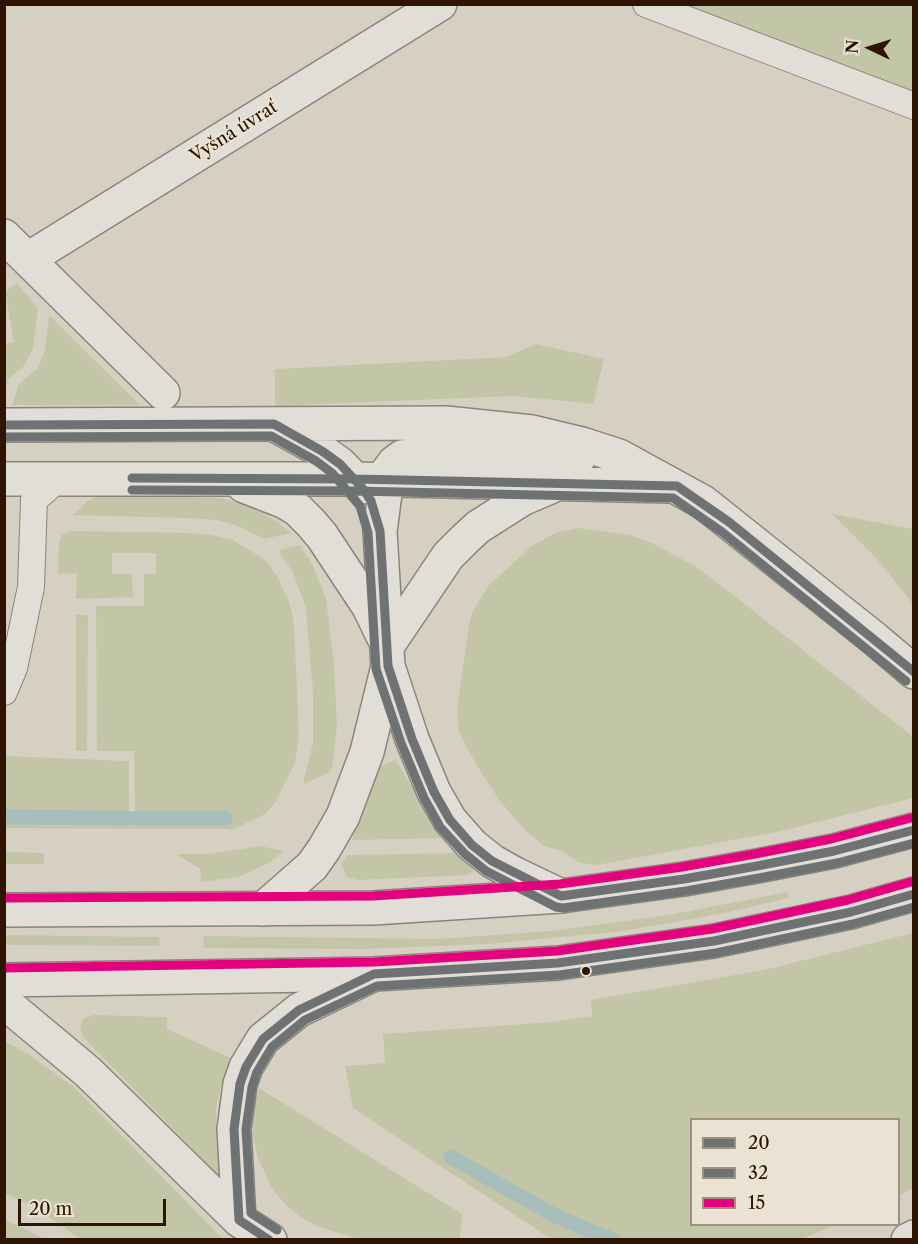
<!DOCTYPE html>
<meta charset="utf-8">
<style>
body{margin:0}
#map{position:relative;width:918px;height:1244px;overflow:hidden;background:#d6d0c3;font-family:"Libre Caslon Text",serif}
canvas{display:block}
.frame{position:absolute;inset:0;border:6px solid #2e1402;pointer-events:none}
.legend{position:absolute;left:690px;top:1118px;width:210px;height:108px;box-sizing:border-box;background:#eae3d3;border:2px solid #9f907f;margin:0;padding:8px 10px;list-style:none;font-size:18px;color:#2e1402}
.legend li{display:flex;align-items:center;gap:12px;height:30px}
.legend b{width:30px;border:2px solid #9f907f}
.north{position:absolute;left:840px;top:18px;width:60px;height:60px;-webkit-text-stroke:4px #eae3d3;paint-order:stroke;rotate:274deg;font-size:16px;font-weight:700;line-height:24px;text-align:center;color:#2e1402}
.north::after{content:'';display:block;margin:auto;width:21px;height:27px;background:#2e1402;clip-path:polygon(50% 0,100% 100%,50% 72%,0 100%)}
.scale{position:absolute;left:18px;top:1199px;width:148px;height:27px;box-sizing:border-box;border:3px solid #2e1402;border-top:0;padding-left:8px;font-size:18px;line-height:21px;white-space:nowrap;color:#2e1402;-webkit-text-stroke:4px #eae3d3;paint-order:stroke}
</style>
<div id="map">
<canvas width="918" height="1244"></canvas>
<div class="frame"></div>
<ul class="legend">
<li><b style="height:8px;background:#6f7273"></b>20</li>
<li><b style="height:8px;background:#6f7273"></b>32</li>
<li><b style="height:8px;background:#e5007d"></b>15</li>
</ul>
<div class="north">N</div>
<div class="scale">20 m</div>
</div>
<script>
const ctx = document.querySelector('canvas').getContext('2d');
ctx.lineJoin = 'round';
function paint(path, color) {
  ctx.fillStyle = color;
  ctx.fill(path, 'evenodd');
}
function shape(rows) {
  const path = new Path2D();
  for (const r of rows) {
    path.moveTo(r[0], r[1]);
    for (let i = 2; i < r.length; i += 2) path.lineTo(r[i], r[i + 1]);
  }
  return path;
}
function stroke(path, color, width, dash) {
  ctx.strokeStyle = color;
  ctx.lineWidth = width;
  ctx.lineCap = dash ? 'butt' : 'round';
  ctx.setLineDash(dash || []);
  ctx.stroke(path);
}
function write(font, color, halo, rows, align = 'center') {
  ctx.font = font + ' "Libre Caslon Text",serif';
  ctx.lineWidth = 4.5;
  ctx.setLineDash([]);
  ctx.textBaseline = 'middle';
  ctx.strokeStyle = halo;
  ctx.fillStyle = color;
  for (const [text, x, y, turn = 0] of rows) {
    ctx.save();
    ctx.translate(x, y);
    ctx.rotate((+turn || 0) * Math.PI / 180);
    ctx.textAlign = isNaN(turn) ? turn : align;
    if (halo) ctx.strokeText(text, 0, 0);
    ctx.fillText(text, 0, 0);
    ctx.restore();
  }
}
paint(shape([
 [678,5,913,5,913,91,707,16],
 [17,283,38,308,33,349,24,366,8,379,5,392,5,344,14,342,5,292],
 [49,315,72,338,140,405,12,405,19,384,38,368,45,350],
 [535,344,604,359,593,404,513,396,275,406,275,369,507,357],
 [114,494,220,498,246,505,275,520,291,533,264,539,238,526,216,520,186,518,73,515,89,500,100,495],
 [832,514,913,529,913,604,876,558],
 [578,528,630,535,652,543,700,569,907,732,913,737,913,798,782,831,597,865,580,863,562,851,544,846,526,831,500,801,477,766,459,733,457,711,469,624,473,611,489,585,532,546,555,533],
 [70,531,191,533,211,535,233,540,253,552,266,561,277,576,290,604,294,624,299,735,295,763,275,803,265,814,234,829,5,828,5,756,129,761,129,812,135,812,134,751,97,751,96,606,144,606,144,574,156,574,156,553,112,553,112,574,132,574,133,597,76,599,77,573,58,574,59,543,62,535],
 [300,545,311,562,326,598,334,664,337,726,332,769,328,773,303,784,313,743,313,692,306,609,293,572,279,553,280,550],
 [76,615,88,615,87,751,76,751],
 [396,760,426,810,449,838,352,840,378,767],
 [260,846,283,851,269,863,238,877,201,882,200,869,176,854,209,854],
 [5,852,44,853,44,864,5,864],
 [461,853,472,864,473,872,469,875,357,880,347,877,341,864,348,855],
 [788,892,789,898,729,912,670,923,615,932,488,944,364,949,204,948,203,936,438,939,551,931,669,915],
 [913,933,913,1188,899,1196,898,1120,692,1120,692,1224,836,1225,801,1239,551,1239,353,1108,345,1066,385,1063,383,1034,553,1022,592,1016,591,1000,764,970],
 [5,935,160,937,159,946,5,945],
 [94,1015,167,1017,167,1029,231,1058,222,1082,216,1108,216,1133,222,1175,219,1176,83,1037,80,1026,84,1018],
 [5,1041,30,1055,75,1088,223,1239,80,1239,40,1210,5,1193],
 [259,1088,462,1214,460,1239,359,1239,319,1227,299,1216,288,1207,273,1190,258,1158,253,1134,254,1106],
 [4,1219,43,1238,44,1239,5,1239]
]), '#c2c6a7');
stroke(shape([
 [4,817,128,818],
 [137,818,225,818],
 [451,1157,552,1214,585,1229,613,1240]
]), '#a8beba', 15);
const service = shape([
 [646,4,914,106],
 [4,692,14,668,31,587,34,500,58,479]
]);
const minor = shape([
 [4,236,163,393],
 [28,259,440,4],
 [4,425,446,423,532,432,582,444,619,456,703,502,875,639,914,672],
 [275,425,322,451,340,464,362,487],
 [4,479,355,479,669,486],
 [244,486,285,502,298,510,311,523,322,536,369,607,383,636],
 [388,645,448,556,464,540,478,527,522,499,550,487],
 [388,666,412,739,434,792,450,820,472,845,492,861,515,874,561,896],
 [263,909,312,866,324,849,343,816,367,752,388,666,380,531,388,471,394,463,402,457,411,456,562,457,578,459],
 [4,1002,88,1072,239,1220,270,1240],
 [239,1220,234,1129,240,1084,246,1067,263,1039,299,1010,374,974],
 [908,1240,914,1237]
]);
const tertiary = shape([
 [4,910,373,908,561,896,684,879,757,866,834,851,914,830],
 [4,980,374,974,558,963,714,941,851,912,914,894]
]);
stroke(service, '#8a847a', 28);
stroke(minor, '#8a847a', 36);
stroke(tertiary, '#8a847a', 36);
stroke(service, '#e1ded7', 26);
stroke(minor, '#e1ded7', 33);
stroke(tertiary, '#e1ded7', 33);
stroke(shape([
 [4,425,274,424,322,451,340,464,364,490,371,501,380,531,388,666,412,739,434,792,450,820,472,845,492,861,561,896,684,879,757,866,834,851,914,830],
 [132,478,355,479,677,486,729,522,914,672],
 [269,1240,239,1220,234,1129,240,1084,246,1067,263,1039,299,1010,374,974,558,963,714,941,851,912,914,894]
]), '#6f7273', 9);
stroke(shape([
 [4,437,271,436,316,461,332,473,360,506,368,533,376,669,401,743,424,798,440,827,465,854,486,871,556,907,563,908,686,891,759,878,837,863,914,843],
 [132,490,355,491,673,498,722,532,906,681],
 [277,1230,251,1213,246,1129,252,1087,257,1072,272,1047,305,1020,377,986,559,975,716,953,853,924,914,907]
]), '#6f7273', 9);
stroke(shape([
 [4,898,373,896,560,884,682,867,755,854,831,839,911,818],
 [4,968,374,962,557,951,712,929,848,900,911,882]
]), '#e5007d', 9);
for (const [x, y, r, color] of [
 [586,971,5,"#2e1402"]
]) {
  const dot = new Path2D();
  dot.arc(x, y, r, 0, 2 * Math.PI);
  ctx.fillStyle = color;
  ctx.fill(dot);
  stroke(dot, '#eae3d3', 2);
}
write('18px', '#2e1402', '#eae3d3', [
 ["Vyšná úvrať",234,132,-32]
]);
</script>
